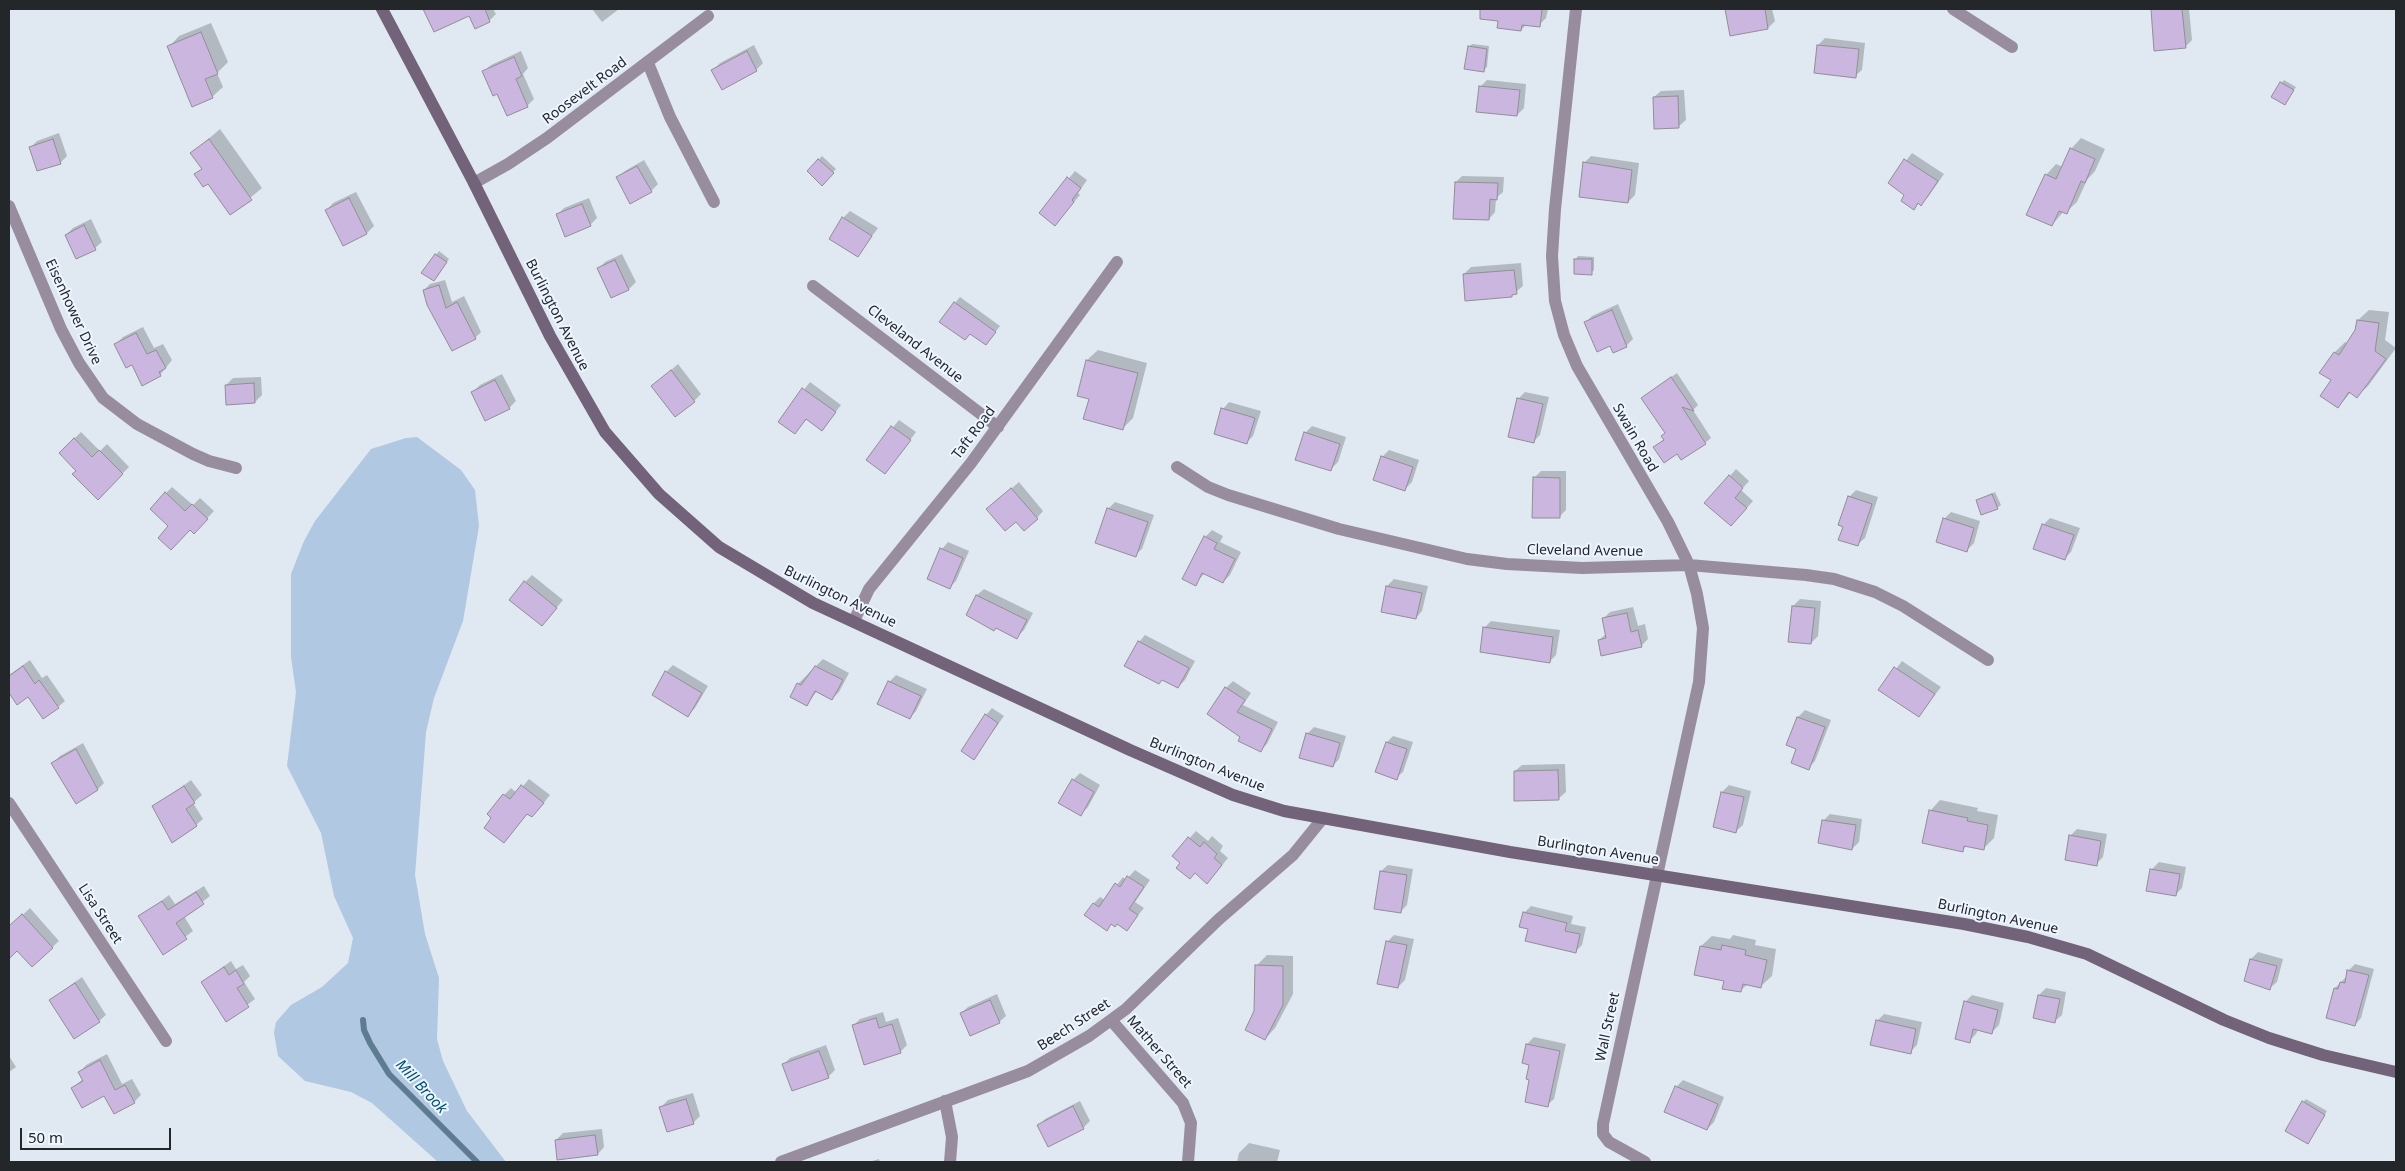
<!DOCTYPE html>
<style>
body{margin:0}
#map{position:relative;width:2405px;height:1171px;overflow:hidden;background:#e0e8f1;font-family:"Noto Sans",sans-serif}
canvas{display:block}
.frame{position:absolute;inset:0;border:10px solid #24272a;pointer-events:none}
.scale{position:absolute;left:20px;top:1128px;width:151px;height:22px;box-sizing:border-box;border:2px solid #24272a;border-top:0;padding-left:6px;font-size:15px;line-height:18px;white-space:nowrap;color:#24272a;-webkit-text-stroke:4px #edf5ff;paint-order:stroke}
</style>
<div id="map">
<canvas width="2405" height="1171"></canvas>
<div class="frame"></div>
<div class="scale">50 m</div>
</div>
<script>
const ctx = document.querySelector('canvas').getContext('2d');
ctx.lineJoin = 'round';
function paint(path, color) {
  ctx.fillStyle = color;
  ctx.fill(path, 'evenodd');
}
function shape(rows) {
  const path = new Path2D();
  for (const r of rows) {
    path.moveTo(r[0], r[1]);
    for (let i = 2; i < r.length; i += 2) path.lineTo(r[i], r[i + 1]);
  }
  return path;
}
function stroke(path, color, width, dash) {
  ctx.strokeStyle = color;
  ctx.lineWidth = width;
  ctx.lineCap = dash ? 'butt' : 'round';
  ctx.setLineDash(dash || []);
  ctx.stroke(path);
}
function write(font, color, halo, rows, align = 'center') {
  ctx.font = font + ' "Noto Sans",sans-serif';
  ctx.lineWidth = 4;
  ctx.setLineDash([]);
  ctx.textBaseline = 'middle';
  ctx.strokeStyle = halo;
  ctx.fillStyle = color;
  for (const [text, x, y, turn = 0] of rows) {
    ctx.save();
    ctx.translate(x, y);
    ctx.rotate((+turn || 0) * Math.PI / 180);
    ctx.textAlign = isNaN(turn) ? turn : align;
    if (halo) ctx.strokeText(text, 0, 0);
    ctx.fillText(text, 0, 0);
    ctx.restore();
  }
}
paint(shape([
 [417,437,461,470,475,490,479,526,463,621,434,698,426,732,415,875,425,934,439,978,437,1039,443,1061,467,1111,506,1162,438,1162,372,1103,351,1092,305,1081,278,1056,274,1033,276,1022,291,1005,322,987,348,963,353,938,334,896,321,833,287,766,296,692,291,657,291,574,304,541,315,521,371,449,406,438]
]), '#b0c8e1');
paint(shape([
 [493,9,496,14,489,21,469,15,425,10],
 [592,9,619,9,602,22],
 [1501,9,1548,9,1546,18,1539,25,1527,24,1521,30,1499,27],
 [1728,9,1772,9,1775,21,1768,28,1726,10],
 [2152,9,2189,9,2192,40,2185,47,2155,49],
 [211,23,228,62,217,73,223,87,212,97,169,47,179,36],
 [1825,38,1865,43,1862,70,1855,76,1815,72,1818,45],
 [1472,44,1489,46,1487,67,1484,70,1469,47],
 [754,45,763,63,756,70,713,70,720,63],
 [521,51,528,68,523,74,534,99,527,106,498,93,484,71,491,65],
 [1487,80,1526,84,1524,108,1517,115,1480,87],
 [2284,80,2296,87,2287,100,2281,83],
 [1684,90,1686,120,1679,126,1654,97,1661,91],
 [220,129,262,188,231,214,208,182,196,174,203,168,192,153],
 [59,133,67,156,60,163,31,147,37,141],
 [2081,138,2105,149,2095,171,2087,180,2077,202,2066,212,2064,211,2052,225,2046,175,2056,164,2063,167,2071,149],
 [1912,153,1944,174,1928,197,1913,208,1906,195,1889,183],
 [822,156,836,169,822,184,808,171],
 [1591,156,1639,163,1635,195,1628,202,1584,163],
 [644,160,658,184,651,191,618,178,625,171],
 [1075,171,1087,180,1078,193,1080,195,1055,225,1040,213],
 [1462,176,1504,177,1503,192,1496,198,1495,212,1489,219,1456,182],
 [356,192,374,226,367,233,344,244,327,210,333,203],
 [589,198,597,218,590,225,557,215,564,208],
 [850,211,878,228,858,255,843,218],
 [91,219,102,242,95,248,66,235,73,228],
 [439,251,449,259,437,277,423,272],
 [622,254,636,282,629,289,612,297,599,268,605,262],
 [1578,256,1594,257,1594,270,1591,273,1575,260],
 [1521,263,1523,286,1511,296,1464,274,1471,267],
 [445,280,452,302,464,296,481,332,475,338,424,290,430,284],
 [960,297,1000,326,986,344,955,303],
 [1618,304,1633,339,1626,346,1585,323,1592,316],
 [2369,310,2389,312,2385,340,2396,348,2368,386,2357,396,2351,392,2338,407,2332,380,2321,373,2335,352,2345,342,2348,343,2357,331,2358,320],
 [143,327,154,348,163,344,172,360,160,375,133,363,116,344,123,337],
 [1098,350,1147,363,1133,418,1123,428,1090,398,1087,360],
 [678,364,701,394,694,401,653,386],
 [1677,373,1698,405,1693,410,1711,438,1705,443,1677,453,1655,447,1664,439,1666,432,1642,398],
 [502,374,516,401,509,408,473,392,480,385],
 [261,377,262,395,255,402,226,385,233,378],
 [810,382,841,405,822,430,807,419,795,432,780,421],
 [1525,392,1549,397,1540,435,1533,442,1518,399],
 [1229,402,1261,411,1253,436,1246,443,1223,409],
 [899,420,916,432,891,466,867,459],
 [1312,426,1346,437,1338,462,1331,469,1305,433],
 [81,432,100,451,107,444,129,467,98,498,78,471,60,453],
 [1389,450,1419,460,1412,482,1405,489,1382,457],
 [1736,469,1749,481,1741,490,1753,501,1738,518,1730,476],
 [1541,471,1566,471,1566,510,1559,517,1534,478],
 [1019,482,1043,511,1037,518,995,503],
 [172,487,193,505,200,498,214,511,194,532,166,493],
 [1856,490,1878,497,1865,538,1858,544,1845,526,1849,497],
 [1995,492,2001,505,1997,508,1977,500],
 [1115,502,1154,515,1142,549,1135,555,1097,542,1109,508],
 [1951,512,1980,521,1974,543,1967,550,1944,519],
 [2050,518,2080,528,2071,552,2064,559,2043,525],
 [1212,530,1223,536,1220,542,1241,552,1230,575,1223,582,1205,573,1195,584,1205,537],
 [948,542,969,551,956,581,949,588,928,578,942,549],
 [532,575,563,600,548,618,525,582],
 [1394,579,1428,586,1422,611,1416,618,1382,611,1387,586],
 [984,589,1033,613,1024,630,1017,637,997,627,994,630,968,615,977,595],
 [1800,599,1821,601,1818,636,1811,643,1789,641,1793,606],
 [1633,607,1638,626,1645,624,1648,639,1641,646,1599,640,1607,633,1603,619,1610,612],
 [1491,621,1560,630,1556,655,1550,661,1484,628],
 [1145,635,1195,661,1185,680,1178,687,1139,642],
 [823,659,849,673,839,692,832,699,817,691,807,705,798,684],
 [30,660,42,678,47,675,65,701,58,707,29,696,17,703,9,691,9,675],
 [1902,661,1941,687,1919,715,1880,690],
 [673,665,708,686,695,708,688,715,666,672],
 [896,675,927,689,916,711,910,718,889,682],
 [1233,681,1251,693,1243,705,1278,722,1267,744,1260,751,1242,736,1226,688],
 [992,708,1004,716,974,758,986,715],
 [1805,710,1831,720,1815,761,1808,768,1798,748,1788,745,1798,717],
 [1314,727,1346,736,1339,759,1333,766,1307,734],
 [1393,736,1413,742,1403,772,1396,778,1387,742],
 [83,743,104,783,97,790,53,763,60,756],
 [1565,764,1566,792,1559,798,1515,771,1522,765],
 [1080,773,1100,785,1088,807,1081,814,1073,780],
 [529,779,550,795,539,809,528,813,504,842,493,817,504,795,511,788,517,793],
 [191,780,202,795,193,803,203,819,196,825,154,807],
 [1729,785,1751,791,1743,825,1736,831,1722,792],
 [1940,800,1978,808,1977,811,1998,815,1994,838,1983,849,1967,846,1962,850,1930,811],
 [1830,814,1862,819,1859,842,1852,849,1823,821],
 [2077,829,2107,834,2103,857,2096,864,2070,836],
 [1196,831,1208,841,1212,836,1223,846,1220,851,1228,858,1214,875,1182,863,1174,855],
 [2159,862,2186,867,2182,888,2175,895,2152,869],
 [1388,865,1413,869,1407,905,1400,912,1381,871],
 [1135,870,1150,880,1135,902,1144,908,1127,929,1118,923,1112,923,1107,929,1094,903,1100,897,1105,900,1123,877,1126,880],
 [204,886,210,896,184,916,193,931,164,953,140,917,169,895,175,904],
 [1531,906,1573,916,1571,924,1586,927,1582,945,1576,951,1530,928,1524,913],
 [30,908,59,941,32,966,9,942,9,928],
 [1394,935,1414,939,1405,980,1398,987,1388,941],
 [1733,935,1756,940,1755,945,1776,949,1772,976,1761,986,1748,984,1740,991,1701,946,1712,936,1730,939],
 [2258,952,2283,959,2277,982,2270,988,2246,980,2251,959],
 [1267,955,1293,956,1293,994,1275,1028,1265,1039,1256,1011,1256,966],
 [231,961,236,969,243,965,250,976,244,982,255,999,227,1020,202,982],
 [2355,964,2374,969,2361,1018,2355,1025,2335,988,2347,976,2348,971],
 [82,977,106,1015,99,1021,50,1000],
 [2046,988,2066,992,2062,1015,2055,1021,2039,995],
 [997,994,1006,1016,999,1022,961,1013,968,1007],
 [1972,995,2004,1003,1999,1025,1992,1032,1978,1029,1976,1034,1969,1041,1965,1002],
 [883,1012,886,1022,898,1018,907,1045,900,1052,853,1026,860,1019],
 [1884,1014,1922,1022,1917,1045,1910,1052,1877,1021],
 [1534,1037,1566,1044,1554,1099,1547,1105,1531,1079,1531,1064,1524,1062,1527,1044],
 [826,1045,835,1070,828,1077,783,1065,790,1058],
 [107,1054,122,1084,132,1079,141,1095,134,1102,72,1088,83,1079,80,1072,86,1065],
 [9,1056,16,1067,9,1072],
 [1683,1080,1724,1097,1714,1122,1707,1129,1676,1087],
 [693,1093,700,1116,693,1123,661,1107,668,1100],
 [2306,1099,2327,1111,2308,1142,2303,1102],
 [1080,1101,1090,1121,1083,1128,1049,1146,1039,1125,1045,1119],
 [602,1129,604,1147,598,1154,556,1140,563,1133],
 [1249,1143,1280,1150,1277,1162,1237,1162,1239,1153],
 [879,1159,880,1162,869,1162]
]), '#0003');
stroke(shape([
 [363,1020,364,1030,370,1043,389,1074,477,1162]
]), '#5e7c91', 6);
const building = shape([
 [423,9,485,9,490,22,475,29,469,16,434,32,423,9],
 [1480,9,1542,9,1540,27,1522,25,1521,31,1497,28,1498,21,1480,19,1480,9],
 [1725,9,1765,9,1768,29,1730,36,1725,9],
 [2151,9,2182,9,2186,48,2154,51,2151,9],
 [201,32,218,74,205,79,213,98,192,107,167,46,201,32],
 [1817,45,1859,49,1856,78,1814,73,1817,45],
 [1468,46,1487,49,1484,72,1464,69,1468,46],
 [747,51,757,71,722,90,711,70,747,51],
 [514,57,522,76,516,79,528,107,507,116,497,94,493,96,482,71,514,57],
 [2280,82,2294,90,2285,105,2271,97,2280,82],
 [1479,86,1520,90,1517,116,1476,112,1479,86],
 [1678,96,1679,128,1654,129,1653,97,1678,96],
 [53,139,61,164,37,171,29,147,53,139],
 [209,139,252,200,230,215,208,184,203,187,194,174,202,169,190,153,209,139],
 [2070,148,2095,159,2085,183,2081,181,2067,214,2059,211,2052,226,2026,215,2045,174,2056,179,2070,148],
 [818,159,834,173,822,186,807,171,818,159],
 [1904,159,1938,181,1921,206,1918,203,1914,210,1901,201,1904,195,1888,183,1904,159],
 [1583,162,1632,170,1628,203,1579,197,1583,162],
 [637,166,652,192,630,204,616,177,637,166],
 [1067,177,1081,188,1072,200,1074,202,1055,226,1039,213,1067,177],
 [1455,182,1498,183,1497,200,1490,199,1489,220,1453,219,1455,182],
 [349,198,367,234,343,246,325,210,349,198],
 [582,204,591,226,565,237,556,214,582,204],
 [842,217,872,236,858,257,829,239,842,217],
 [84,225,96,250,76,259,65,235,84,225],
 [435,254,447,262,434,281,421,273,435,254],
 [1574,259,1592,259,1592,275,1574,274,1574,259],
 [615,260,629,290,611,298,597,268,615,260],
 [1514,270,1517,294,1512,295,1512,297,1465,301,1463,274,1514,270],
 [439,285,446,308,457,302,476,339,452,351,427,305,423,290,439,285],
 [954,302,996,332,986,345,970,334,965,340,939,322,954,302],
 [1612,310,1627,347,1613,353,1610,346,1597,352,1584,322,1612,310],
 [2357,320,2379,323,2375,351,2386,359,2357,398,2349,392,2338,408,2320,396,2331,380,2319,373,2334,352,2339,355,2355,330,2357,320],
 [136,333,147,354,156,350,166,368,159,372,161,376,142,386,132,365,126,368,114,344,136,333],
 [1086,360,1138,373,1123,430,1083,419,1089,399,1077,396,1086,360],
 [671,370,695,402,675,417,651,386,671,370],
 [1671,377,1694,411,1682,407,1706,444,1681,460,1677,454,1664,463,1653,447,1664,440,1661,436,1665,433,1641,398,1671,377],
 [495,380,510,409,485,421,471,392,495,380],
 [254,383,255,403,226,405,225,385,254,383],
 [802,388,836,412,822,431,806,419,795,434,778,422,802,388],
 [1517,398,1543,404,1534,443,1508,437,1517,398],
 [1221,408,1255,418,1247,444,1214,434,1221,408],
 [891,426,911,440,885,474,866,460,891,426],
 [1304,432,1340,444,1331,471,1295,460,1304,432],
 [74,438,92,457,99,450,123,474,98,500,72,474,76,471,59,453,74,438],
 [1381,456,1413,467,1405,491,1373,480,1381,456],
 [1729,475,1743,488,1735,498,1747,508,1731,526,1704,503,1729,475],
 [1533,477,1560,478,1560,518,1532,518,1533,477],
 [1011,488,1038,519,1024,531,1016,522,1005,531,986,509,1011,488],
 [165,492,185,511,192,504,208,519,194,534,190,530,171,550,158,538,168,526,150,509,165,492],
 [1992,494,1998,509,1981,515,1976,500,1992,494],
 [1848,496,1872,504,1858,546,1838,540,1843,527,1838,525,1848,496],
 [1107,508,1148,522,1136,557,1095,543,1107,508],
 [1943,518,1974,528,1967,552,1936,542,1943,518],
 [2042,524,2074,535,2065,560,2033,549,2042,524],
 [1204,536,1217,543,1214,549,1235,559,1223,583,1202,573,1196,586,1182,579,1204,536],
 [940,548,963,558,950,589,927,579,940,548],
 [524,581,557,608,542,626,509,600,524,581],
 [1386,586,1422,593,1416,619,1381,612,1386,586],
 [976,595,1027,620,1017,639,996,628,994,631,966,615,976,595],
 [1792,606,1815,608,1811,644,1788,642,1792,606],
 [1627,613,1631,632,1638,630,1642,647,1601,656,1598,640,1606,638,1602,618,1627,613],
 [1483,627,1553,637,1550,663,1480,652,1483,627],
 [1138,641,1189,668,1178,688,1162,680,1159,684,1124,666,1138,641],
 [23,666,35,684,39,680,59,708,43,719,28,697,17,705,9,693,9,676,23,666],
 [815,666,843,680,832,700,815,691,807,706,790,697,797,683,801,685,815,666],
 [1894,667,1935,694,1919,717,1878,690,1894,667],
 [665,671,702,693,688,717,652,695,665,671],
 [888,681,921,696,910,719,877,704,888,681],
 [1225,687,1245,700,1237,712,1272,729,1261,752,1238,741,1240,737,1207,714,1225,687],
 [985,714,998,723,974,760,961,751,985,714],
 [1797,717,1825,727,1809,770,1791,763,1796,749,1786,745,1797,717],
 [1306,733,1340,743,1333,767,1299,758,1306,733],
 [1386,742,1407,749,1397,780,1375,772,1386,742],
 [76,749,98,790,76,804,51,763,76,749],
 [1558,770,1559,800,1514,801,1514,771,1558,770],
 [1072,779,1094,792,1081,816,1058,803,1072,779],
 [521,785,544,803,532,817,527,814,504,843,484,828,491,818,487,814,503,794,510,799,521,785],
 [184,786,195,803,186,809,197,826,172,843,152,806,184,786],
 [1721,792,1744,797,1736,833,1713,827,1721,792],
 [1929,810,1968,818,1967,821,1988,825,1984,850,1964,846,1963,852,1922,843,1929,810],
 [1822,820,1856,825,1852,850,1818,843,1822,820],
 [2069,835,2101,841,2097,866,2065,860,2069,835],
 [1188,837,1200,847,1204,842,1217,854,1214,858,1222,865,1207,884,1195,873,1190,879,1176,868,1180,863,1172,856,1188,837],
 [2150,869,2180,874,2176,896,2146,891,2150,869],
 [1380,871,1407,875,1401,913,1374,909,1380,871],
 [1127,876,1144,887,1129,909,1138,915,1127,931,1117,924,1115,927,1111,924,1107,931,1084,915,1093,903,1099,907,1115,883,1120,887,1127,876],
 [196,892,204,904,176,923,187,939,163,955,138,916,162,901,168,910,196,892],
 [1523,912,1567,923,1565,931,1580,934,1576,953,1525,941,1528,929,1519,927,1523,912],
 [22,914,53,948,32,967,17,951,9,959,9,926,22,914],
 [1386,941,1407,945,1398,988,1377,984,1386,941],
 [1722,945,1746,950,1745,955,1767,960,1761,988,1743,984,1741,992,1722,989,1724,981,1694,975,1700,946,1721,950,1722,945],
 [2250,959,2277,966,2270,990,2244,981,2250,959],
 [1255,965,1283,966,1283,1005,1265,1040,1245,1030,1254,1011,1255,965],
 [224,967,229,975,236,970,244,984,237,988,249,1007,226,1022,201,982,224,967],
 [2347,970,2369,975,2355,1026,2326,1018,2334,988,2338,989,2340,982,2345,983,2347,970],
 [75,983,100,1022,74,1039,49,1000,75,983],
 [2038,995,2060,999,2055,1023,2033,1018,2038,995],
 [990,1000,1000,1023,970,1036,960,1013,990,1000],
 [1964,1001,1998,1010,1992,1034,1973,1029,1970,1043,1955,1039,1964,1001],
 [876,1018,879,1028,892,1024,901,1053,864,1065,852,1025,876,1018],
 [1876,1020,1916,1029,1911,1054,1870,1045,1876,1020],
 [1526,1044,1560,1051,1548,1107,1525,1102,1529,1080,1526,1079,1529,1065,1522,1063,1526,1044],
 [819,1051,829,1078,792,1091,782,1064,819,1051],
 [100,1060,115,1090,125,1085,135,1103,114,1114,104,1096,82,1108,71,1088,83,1081,78,1072,100,1060],
 [1675,1086,1718,1104,1707,1130,1664,1112,1675,1086],
 [686,1099,694,1124,667,1132,659,1107,686,1099],
 [2302,1101,2325,1115,2308,1144,2285,1131,2302,1101],
 [1073,1106,1084,1129,1048,1147,1037,1125,1073,1106],
 [595,1135,598,1155,557,1160,555,1140,595,1135]
]);
paint(building, '#cab6df');
stroke(building, '#928d97', 1);
stroke(shape([
 [1576,9,1555,209,1552,256,1555,301,1564,335,1577,366,1668,522,1689,565,1697,594,1703,628,1699,682,1603,1124,1603,1134,1609,1142,1645,1162],
 [1953,9,2012,47],
 [648,63,670,117,714,202],
 [474,183,508,164,547,138,708,16],
 [9,206,61,329,79,363,103,398,137,424,193,454,209,461,236,468],
 [813,286,998,427],
 [1177,467,1208,487,1228,495,1339,529,1467,559,1507,564,1582,568,1689,565,1806,575,1834,579,1875,592,1903,606,1988,660],
 [854,621,869,589,971,463,1117,262],
 [9,803,166,1041],
 [1111,1020,1183,1103,1191,1123,1188,1162],
 [945,1101,952,1137,950,1162],
 [781,1162,1028,1071,1089,1036,1126,1009,1218,920,1293,855,1323,818]
]), '#988d9e', 12);
stroke(shape([
 [382,9,474,183,550,336,605,432,659,494,719,547,813,603,1130,750,1233,795,1284,811,1510,852,1964,924,2028,937,2087,954,2224,1020,2269,1038,2323,1055,2396,1072]
]), '#72627a', 12);
write('14px', '#24272a', '#edf5ff', [
 ["Roosevelt Road",585,91,-37],
 ["Eisenhower Drive",73,312,65],
 ["Burlington Avenue",557,315,63],
 ["Cleveland Avenue",915,344,38],
 ["Taft Road",974,433,-53],
 ["Swain Road",1635,438,60],
 ["Cleveland Avenue",1585,551,1],
 ["Burlington Avenue",840,597,26],
 ["Burlington Avenue",1207,765,22],
 ["Burlington Avenue",1598,851,9],
 ["Lisa Street",100,914,57],
 ["Burlington Avenue",1998,917,12],
 ["Beech Street",1074,1025,-33],
 ["Wall Street",1608,1027,-78],
 ["Mather Street",1159,1052,49]
]);
write('italic 15px', '#014f76', '#edf5ff', [
 ["Mill Brook",421,1087,47]
]);
</script>
